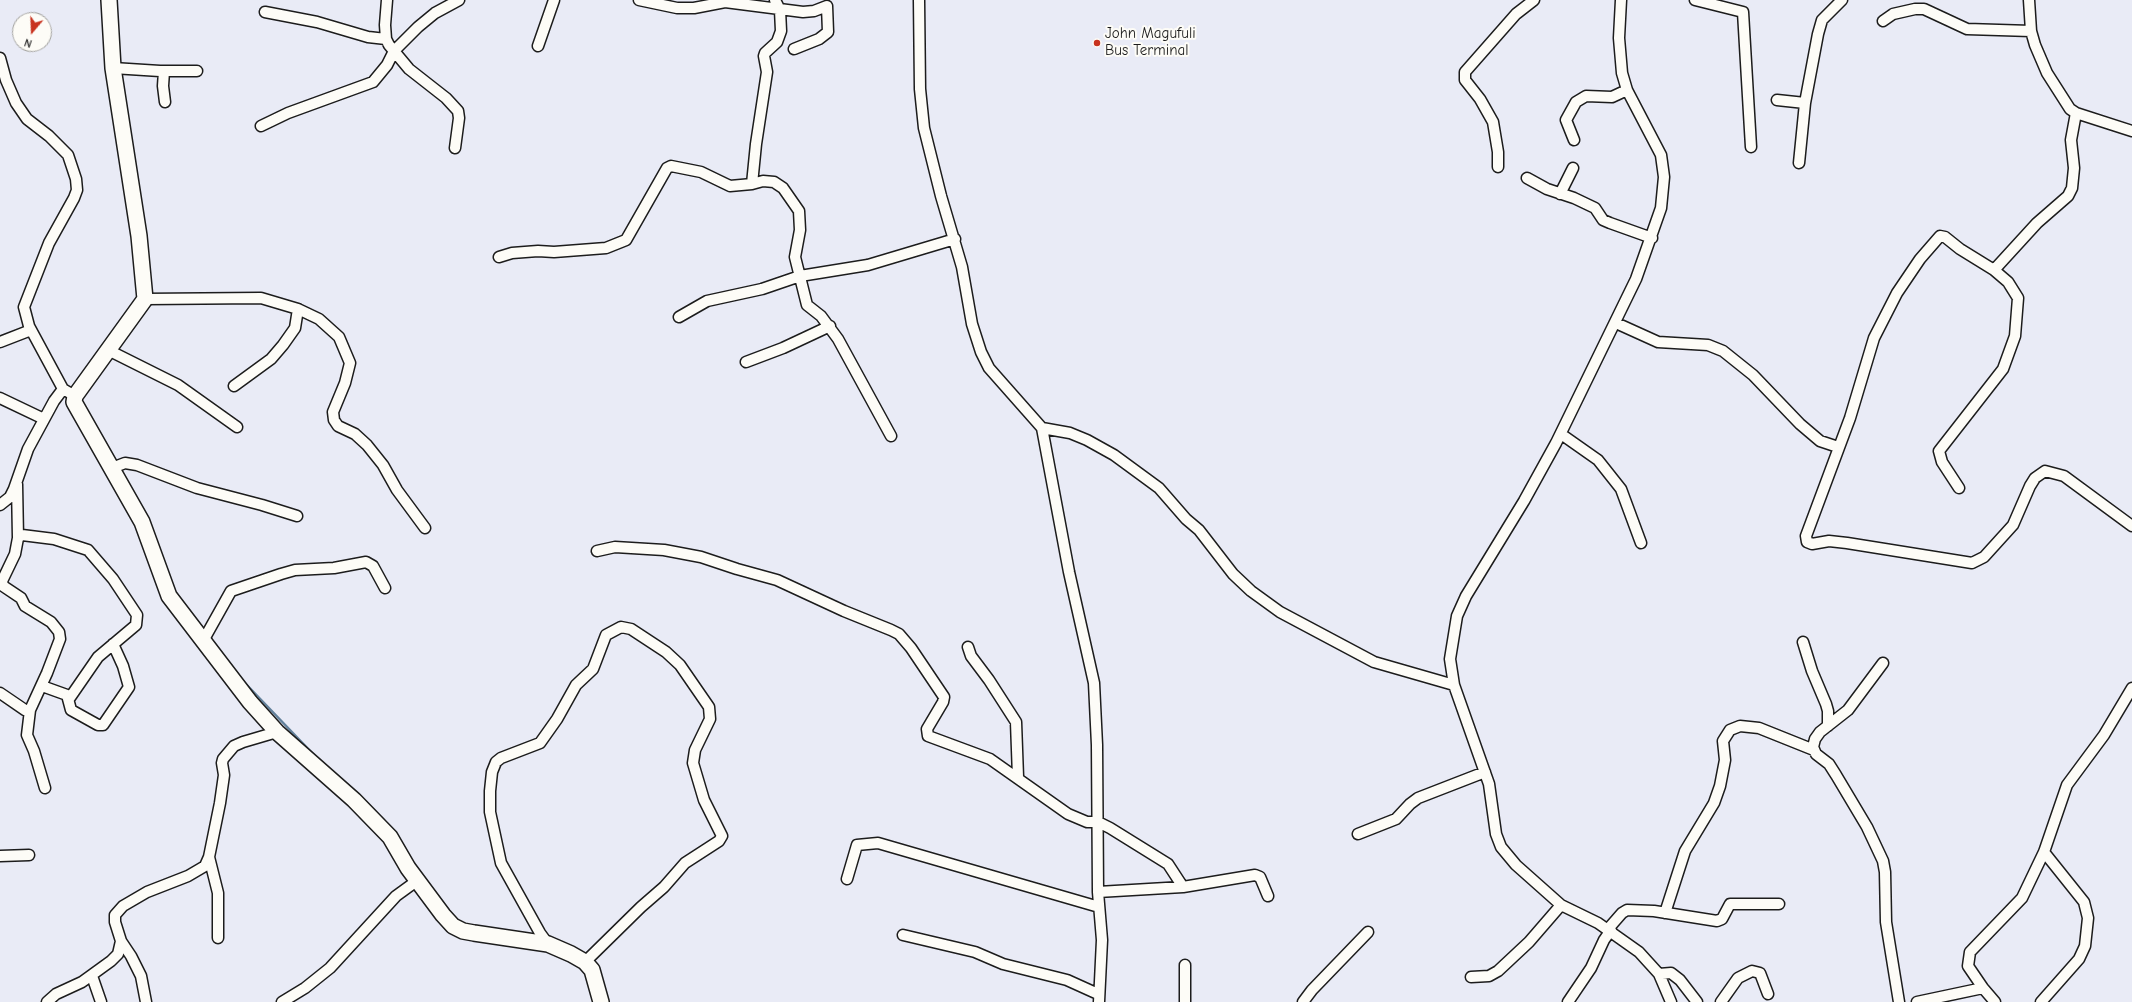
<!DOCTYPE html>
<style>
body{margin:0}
#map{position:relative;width:2132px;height:1002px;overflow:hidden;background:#e9ebf6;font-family:"Comic Neue",sans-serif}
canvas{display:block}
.north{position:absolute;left:12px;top:12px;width:40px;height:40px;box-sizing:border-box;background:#fdfcf7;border:1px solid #a3a29f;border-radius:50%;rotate:199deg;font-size:11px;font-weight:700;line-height:16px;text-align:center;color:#1c1c1c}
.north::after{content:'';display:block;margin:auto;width:14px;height:18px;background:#c8321e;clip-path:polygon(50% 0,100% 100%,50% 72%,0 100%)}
</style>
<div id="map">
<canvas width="2132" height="1002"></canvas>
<div class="north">N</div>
</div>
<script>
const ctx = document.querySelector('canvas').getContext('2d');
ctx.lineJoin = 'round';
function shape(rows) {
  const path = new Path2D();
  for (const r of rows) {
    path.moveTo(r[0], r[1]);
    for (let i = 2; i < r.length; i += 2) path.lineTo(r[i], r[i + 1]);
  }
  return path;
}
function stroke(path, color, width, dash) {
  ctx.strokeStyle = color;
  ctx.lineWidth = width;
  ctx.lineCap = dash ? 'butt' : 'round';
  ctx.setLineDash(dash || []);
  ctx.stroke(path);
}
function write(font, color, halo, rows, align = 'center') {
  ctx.font = font + ' "Comic Neue",sans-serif';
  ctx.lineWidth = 4;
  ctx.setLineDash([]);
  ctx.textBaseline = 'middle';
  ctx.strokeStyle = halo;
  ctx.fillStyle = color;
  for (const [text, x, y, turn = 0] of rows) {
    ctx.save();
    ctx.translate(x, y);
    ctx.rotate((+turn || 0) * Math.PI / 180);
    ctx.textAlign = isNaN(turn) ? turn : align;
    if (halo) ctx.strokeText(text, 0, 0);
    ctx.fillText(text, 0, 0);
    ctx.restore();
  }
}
stroke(shape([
 [243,681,314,755]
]), '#63819b', 2.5);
const street = shape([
 [387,0,385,25,386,39,389,45,409,69,446,98,458,111,459,118,455,148],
 [639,0,677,8,694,8,725,2,803,12,814,11,827,6,828,32,819,39,794,49],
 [919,0,920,89,924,128,941,196,962,267,972,324,981,352,989,368,1042,428,1069,572,1094,683,1097,745,1098,892,1102,940,1099,1002],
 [1621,0,1619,38,1622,73,1627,90,1661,155,1664,177,1661,208,1636,279,1556,443,1524,501,1466,596,1457,616,1450,659,1454,685,1489,784,1496,834,1501,847,1516,865,1561,905,1598,923,1639,952,1659,974,1671,1002],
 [1695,0,1743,12,1751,147],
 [265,12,317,22,368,37,386,39],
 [1883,21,1893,14,1915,9,1924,9,1967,29,2031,31],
 [538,46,554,0],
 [0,58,6,80,16,103,27,119,49,136,68,155,76,179,77,190,74,198,49,243,24,307,29,326,63,389,75,396],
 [113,68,160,71,197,71],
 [164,71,163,86,165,102],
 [1777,100,1805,103],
 [2076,113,2132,131],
 [261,126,288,113,373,82,387,65,394,51,418,27,435,13,459,0],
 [1574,140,1566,120,1576,102,1586,96,1612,97,1627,90],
 [1799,163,1805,103,1818,34,1822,20,1842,0],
 [1498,167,1498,152,1493,122,1480,99,1465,80,1465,72,1516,14,1534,0],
 [1527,178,1547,189,1574,198,1595,208,1603,220,1610,223,1652,238],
 [752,184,756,144,767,72,764,56,765,53,777,42,781,31,780,10,775,0],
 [1560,194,1573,168],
 [499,257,512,253,538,251,554,252,606,248,626,240,667,168,671,166,701,172,730,186,752,184,763,181,774,182,783,188,799,211,800,230,795,257,807,305,821,316,838,339,891,436],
 [1994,270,2037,223,2068,196,2072,188,2074,168,2071,140,2076,113,2070,109,2047,73,2035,45,2031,31,2029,0],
 [145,299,261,298,298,309,319,319,339,337,350,363,345,383,333,412,334,420,338,426,355,434,367,445,383,465,397,490,425,528],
 [679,317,707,301,762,289,800,276,868,265,955,239],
 [1616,323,1658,342,1708,345,1723,351,1753,375,1800,424,1820,441,1838,447],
 [0,342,31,330],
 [109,348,112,352,178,385,237,427],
 [746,362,783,348,830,326],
 [234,386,271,359,283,345,295,328,298,309],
 [0,398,44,419],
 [1042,428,1070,433,1087,440,1114,455,1159,488,1186,519,1199,530,1233,574,1251,591,1280,612,1374,662,1454,685],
 [1561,434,1598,460,1621,489,1641,543],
 [112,468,125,463,137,465,197,488,262,505,297,516],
 [17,484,18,538],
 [1959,488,1942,462,1939,451,2003,369,2015,336,2018,298,2008,282,1994,270,1960,249,1945,237,1940,236,1920,259,1897,293,1874,338,1850,418,1806,536,1807,542,1812,544,1829,541,1847,543,1972,563,1984,557,2013,525,2030,486,2035,478,2045,471,2064,476,2132,526],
 [0,505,10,497,14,489,28,449,54,401,63,389],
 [597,551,615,547,664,550,701,557,737,569,777,580,844,611,891,630,899,634,911,648,944,697,943,702,927,729,928,736,990,759,1068,814,1087,822,1098,822,1110,828,1168,864,1183,887],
 [203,641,231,591,281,574,295,570,334,568,366,562,373,566,385,588],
 [1803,642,1812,671,1826,704,1828,711,1828,726],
 [968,647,971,656,989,680,1016,722,1018,777],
 [1883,663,1848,710,1820,732,1815,739,1813,747,1816,754,1829,764,1836,775,1867,827,1883,861,1885,872,1886,922,1899,1002],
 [42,686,67,695,71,710,98,725,103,725,129,687,123,666,113,644],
 [0,693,25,710,30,710,47,673,60,639,59,632,51,622,25,606,21,598,3,586,2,581,15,554,18,538,22,535,54,539,88,550,113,579,137,615,136,625,98,657,69,699],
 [30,710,27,735,34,751,45,788],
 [1358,834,1396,819,1410,804,1418,798,1485,772],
 [0,856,29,855],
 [209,857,218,893,218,938],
 [847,879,857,845,878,843,1099,907],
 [1098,892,1183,887,1255,875,1260,877,1268,896],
 [1665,913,1685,851,1714,803,1720,786,1725,760,1723,741,1730,730,1740,726,1759,728,1814,750],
 [1608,929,1622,913,1627,910,1654,911,1717,921,1722,919,1730,904,1779,904],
 [903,935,975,952,1003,964,1067,980,1098,994],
 [548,944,540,933,501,863,490,812,490,791,492,772,496,762,501,758,540,743,557,719,576,685,593,669,606,635,621,627,631,629,666,652,680,665,709,707,710,719,695,750,693,763,704,800,722,836,719,841,685,863,664,887,641,907,585,962],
 [1659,974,1671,973,1680,980,1697,1002],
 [92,976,101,1002],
 [1471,977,1489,976,1498,971,1529,942,1561,905],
 [47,1002,56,994,82,982,111,961,118,954,121,941],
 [146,1002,141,976,131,956,121,941,115,922,115,915,123,906,147,892,188,876,205,866,209,857,220,803,224,775,222,763,223,759,234,746,243,742,277,732],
 [282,1002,305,988,330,968,396,896,418,880],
 [1185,1002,1185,965],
 [1303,1002,1312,990,1368,932],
 [1568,1002,1591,968,1604,940,1611,930],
 [1721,1002,1738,978,1752,971,1760,973,1768,994],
 [1917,1002,1983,988],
 [1995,1002,1983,988,1968,966,1970,952,2022,898,2044,852,2067,785,2104,735,2132,688],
 [2041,1002,2079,959,2085,946,2088,918,2084,902,2044,852]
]);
const secondary = shape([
 [109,0,113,68,139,236,145,299,75,396,74,402,142,522,169,596,250,702,277,732,354,800,390,837,408,868,443,915,453,926,463,931,474,933,548,944,571,954,585,962,592,970,601,1002]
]);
stroke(street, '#1c1c1c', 13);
stroke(secondary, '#1c1c1c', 18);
stroke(street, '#fdfcf7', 10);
stroke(secondary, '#fdfcf7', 15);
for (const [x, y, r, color] of [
 [1097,43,4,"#c8321e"]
]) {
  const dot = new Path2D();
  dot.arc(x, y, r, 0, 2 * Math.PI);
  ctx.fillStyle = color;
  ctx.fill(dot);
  stroke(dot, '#fdfcf7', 1.5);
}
write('15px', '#1c1c1c', '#fdfcf7', [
 ["John Magufuli",1105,34],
 ["Bus Terminal",1105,51]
], 'left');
</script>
